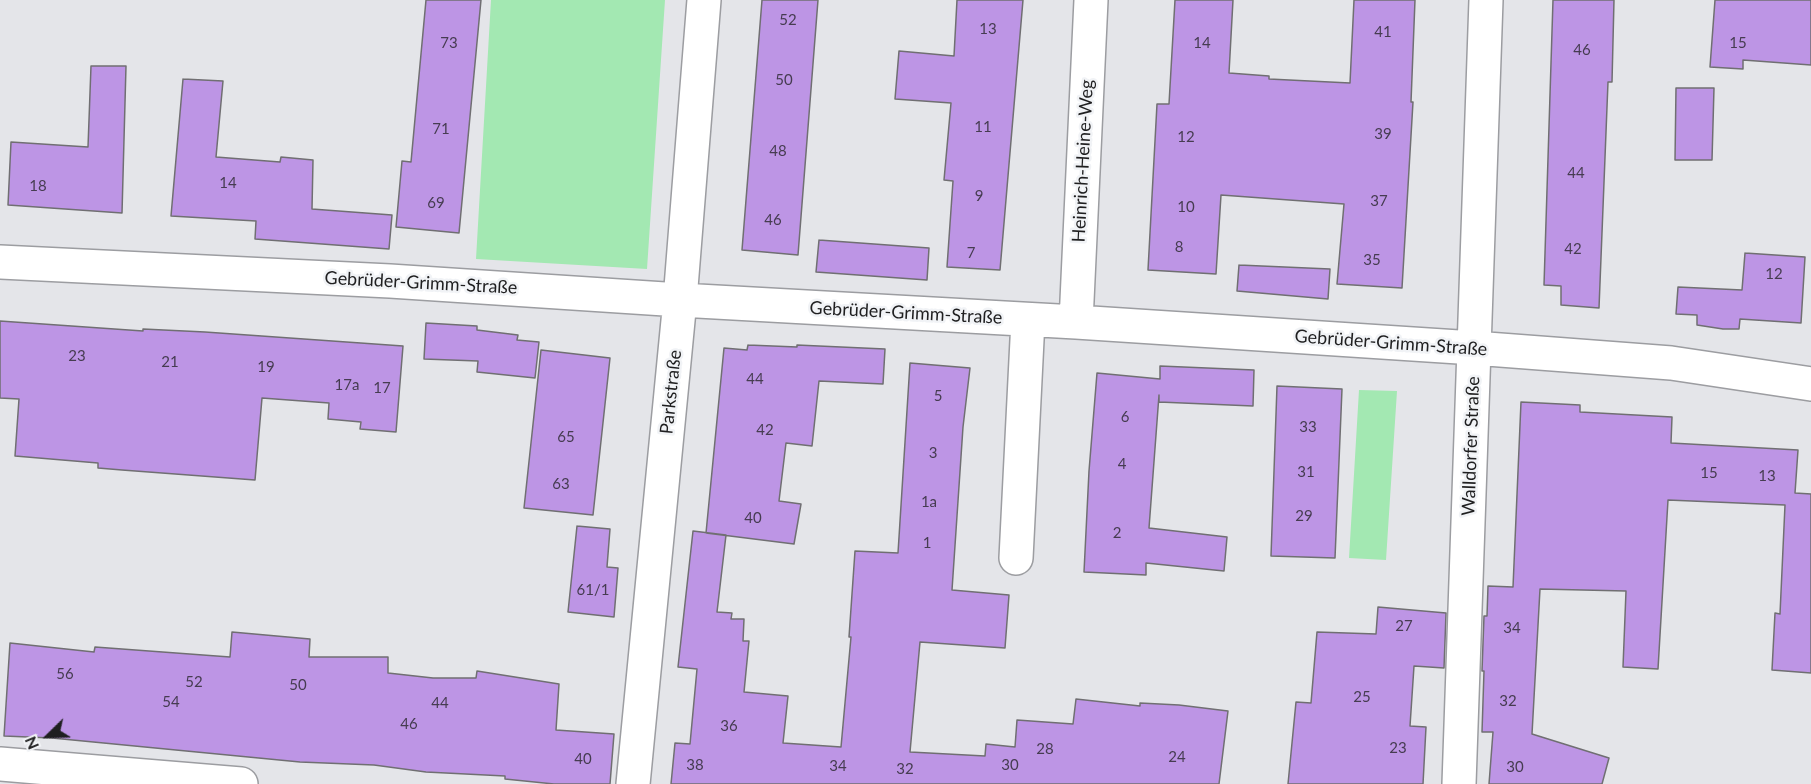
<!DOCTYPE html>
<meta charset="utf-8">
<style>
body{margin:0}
#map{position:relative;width:1811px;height:784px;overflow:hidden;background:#e4e5e9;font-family:Lato,sans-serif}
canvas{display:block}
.north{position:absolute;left:18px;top:706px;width:60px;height:60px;-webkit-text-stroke:4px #f1f3f6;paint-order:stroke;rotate:247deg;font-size:16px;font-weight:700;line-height:24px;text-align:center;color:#1f1f20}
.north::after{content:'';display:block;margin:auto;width:21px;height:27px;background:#1f1f20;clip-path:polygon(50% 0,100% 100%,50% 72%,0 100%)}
</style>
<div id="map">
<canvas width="1811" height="784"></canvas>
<div class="north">N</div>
</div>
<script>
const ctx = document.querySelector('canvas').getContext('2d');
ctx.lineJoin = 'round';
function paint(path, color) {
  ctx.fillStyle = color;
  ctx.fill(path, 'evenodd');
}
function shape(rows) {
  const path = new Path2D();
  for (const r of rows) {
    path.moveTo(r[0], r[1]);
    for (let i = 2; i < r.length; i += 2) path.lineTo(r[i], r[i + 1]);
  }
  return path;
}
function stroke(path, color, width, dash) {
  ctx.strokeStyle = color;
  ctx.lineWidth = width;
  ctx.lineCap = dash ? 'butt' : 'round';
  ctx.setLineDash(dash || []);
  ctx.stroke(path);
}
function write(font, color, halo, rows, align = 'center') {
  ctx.font = font + ' Lato,sans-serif';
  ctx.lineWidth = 5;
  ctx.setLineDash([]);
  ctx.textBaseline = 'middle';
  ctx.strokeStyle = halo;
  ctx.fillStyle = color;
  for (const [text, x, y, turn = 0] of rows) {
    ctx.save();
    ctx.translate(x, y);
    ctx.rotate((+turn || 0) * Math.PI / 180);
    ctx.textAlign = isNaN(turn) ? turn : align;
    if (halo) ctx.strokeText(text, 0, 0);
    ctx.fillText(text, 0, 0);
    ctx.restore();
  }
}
paint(shape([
 [491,0,665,0,647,269,476,259],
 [1359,390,1397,391,1386,560,1349,558]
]), '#a3e8b2');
const building = shape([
 [426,0,481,0,459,233,396,227,402,161,411,162,426,0],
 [762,0,818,0,798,255,742,250,762,0],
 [957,0,1023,0,1000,270,947,267,953,181,944,180,951,103,895,99,899,51,954,56,957,0],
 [1175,0,1233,0,1229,73,1269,76,1269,79,1350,83,1354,0,1415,0,1411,102,1413,102,1402,288,1337,284,1344,204,1221,195,1216,274,1148,270,1157,104,1169,104,1175,0],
 [1553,0,1614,0,1612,82,1608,82,1599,308,1561,305,1561,286,1544,285,1553,0],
 [1715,0,1811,0,1811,65,1743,60,1743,69,1710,67,1715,0],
 [91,66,126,66,122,213,8,205,11,142,88,147,91,66],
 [183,79,223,81,216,157,280,162,281,157,313,160,312,209,392,215,389,249,255,239,256,221,171,216,183,79],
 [1676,88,1714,88,1712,160,1675,160,1676,88],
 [819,240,929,248,927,280,816,272,819,240],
 [1745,253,1805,257,1801,323,1740,319,1739,329,1723,329,1697,325,1697,315,1676,314,1678,287,1742,290,1745,253],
 [1239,265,1330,269,1328,299,1237,291,1239,265],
 [0,321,143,331,143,329,205,332,403,346,396,432,360,429,361,422,328,419,329,403,262,398,255,480,122,470,98,468,98,463,15,456,19,399,0,398,0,321],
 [426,323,477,326,477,330,518,335,517,340,539,342,535,378,477,372,478,361,424,359,426,323],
 [748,345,797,347,797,345,885,349,883,384,819,381,812,446,786,443,779,501,801,504,794,544,706,533,724,348,747,350,748,345],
 [541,350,610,358,593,515,524,508,541,350],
 [910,363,970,368,963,427,952,590,1009,595,1005,648,920,642,910,752,985,756,986,744,1015,747,1017,720,1073,724,1076,699,1140,706,1140,703,1179,705,1228,711,1219,784,671,784,675,743,690,744,697,669,678,667,693,531,726,535,717,612,732,613,731,619,744,619,743,641,749,641,744,692,788,696,783,743,841,747,851,637,849,637,855,551,898,553,910,363],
 [1160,366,1254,370,1253,406,1159,402,1159,395,1149,528,1227,537,1224,571,1146,563,1146,575,1084,572,1089,471,1097,373,1160,379,1160,366],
 [1277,386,1342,389,1335,558,1271,556,1277,386],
 [1521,402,1580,405,1580,412,1672,417,1671,443,1798,450,1795,493,1811,494,1811,673,1772,670,1775,613,1780,614,1785,505,1668,500,1658,669,1623,667,1626,591,1540,589,1532,734,1609,758,1602,784,1489,784,1493,732,1482,732,1484,671,1482,671,1484,616,1487,616,1488,586,1513,587,1521,402],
 [577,526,610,529,607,567,618,568,614,617,568,612,577,526],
 [1378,607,1446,613,1444,668,1414,666,1410,726,1426,727,1423,784,1288,784,1296,702,1311,703,1317,632,1376,634,1378,607],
 [232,632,310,639,309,657,388,657,388,673,433,678,476,678,477,671,559,684,556,730,614,734,610,784,554,784,505,779,505,776,426,772,374,765,300,762,52,738,4,736,10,643,94,652,95,647,230,657,232,632]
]);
paint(building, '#bd95e5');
stroke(building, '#706f72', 1.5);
const minor = shape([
 [0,262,390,281,680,300,1076,322,1474,348,1671,363,1811,384],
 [1076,322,1091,0],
 [1016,558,1028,320],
 [0,764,241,784],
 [633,784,680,300,704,0],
 [1459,784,1486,0]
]);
stroke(minor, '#9c9da1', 36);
stroke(minor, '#fff', 33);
write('15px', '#463c51', null, [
 ["52",788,20],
 ["13",988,29],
 ["41",1383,32],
 ["73",449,43],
 ["14",1202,43],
 ["15",1738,43],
 ["46",1582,50],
 ["50",784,80],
 ["11",983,127],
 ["71",441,129],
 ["39",1383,134],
 ["12",1186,137],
 ["48",778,151],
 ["44",1576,173],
 ["14",228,183],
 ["18",38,186],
 ["9",979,196],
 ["37",1379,201],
 ["69",436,203],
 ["10",1186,207],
 ["46",773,220],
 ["8",1179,247],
 ["42",1573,249],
 ["7",971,253],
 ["35",1372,260],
 ["12",1774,274],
 ["23",77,356],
 ["21",170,362],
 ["19",266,367],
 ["44",755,379],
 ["17a",347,385],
 ["17",382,388],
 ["5",938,396],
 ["6",1125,417],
 ["33",1308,427],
 ["42",765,430],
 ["65",566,437],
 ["3",933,453],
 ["4",1122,464],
 ["31",1306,472],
 ["15",1709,473],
 ["13",1767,476],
 ["63",561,484],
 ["1a",929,502],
 ["29",1304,516],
 ["40",753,518],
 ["2",1117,533],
 ["1",927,543],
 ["61/1",593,590],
 ["27",1404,626],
 ["34",1512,628],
 ["56",65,674],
 ["52",194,682],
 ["50",298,685],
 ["25",1362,697],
 ["32",1508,701],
 ["54",171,702],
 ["44",440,703],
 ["46",409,724],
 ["36",729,726],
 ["23",1398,748],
 ["28",1045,749],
 ["24",1177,757],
 ["40",583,759],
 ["38",695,765],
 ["30",1010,765],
 ["34",838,766],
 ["30",1515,767],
 ["32",905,769]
]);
write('18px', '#1f1f20', '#f1f3f6', [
 ["Heinrich-Heine-Weg",1083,161,-87],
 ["Gebrüder-Grimm-Straße",421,283,3],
 ["Gebrüder-Grimm-Straße",906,313,3],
 ["Gebrüder-Grimm-Straße",1391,343,4],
 ["Parkstraße",671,392,-84],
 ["Walldorfer Straße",1471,446,-88]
]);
</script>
